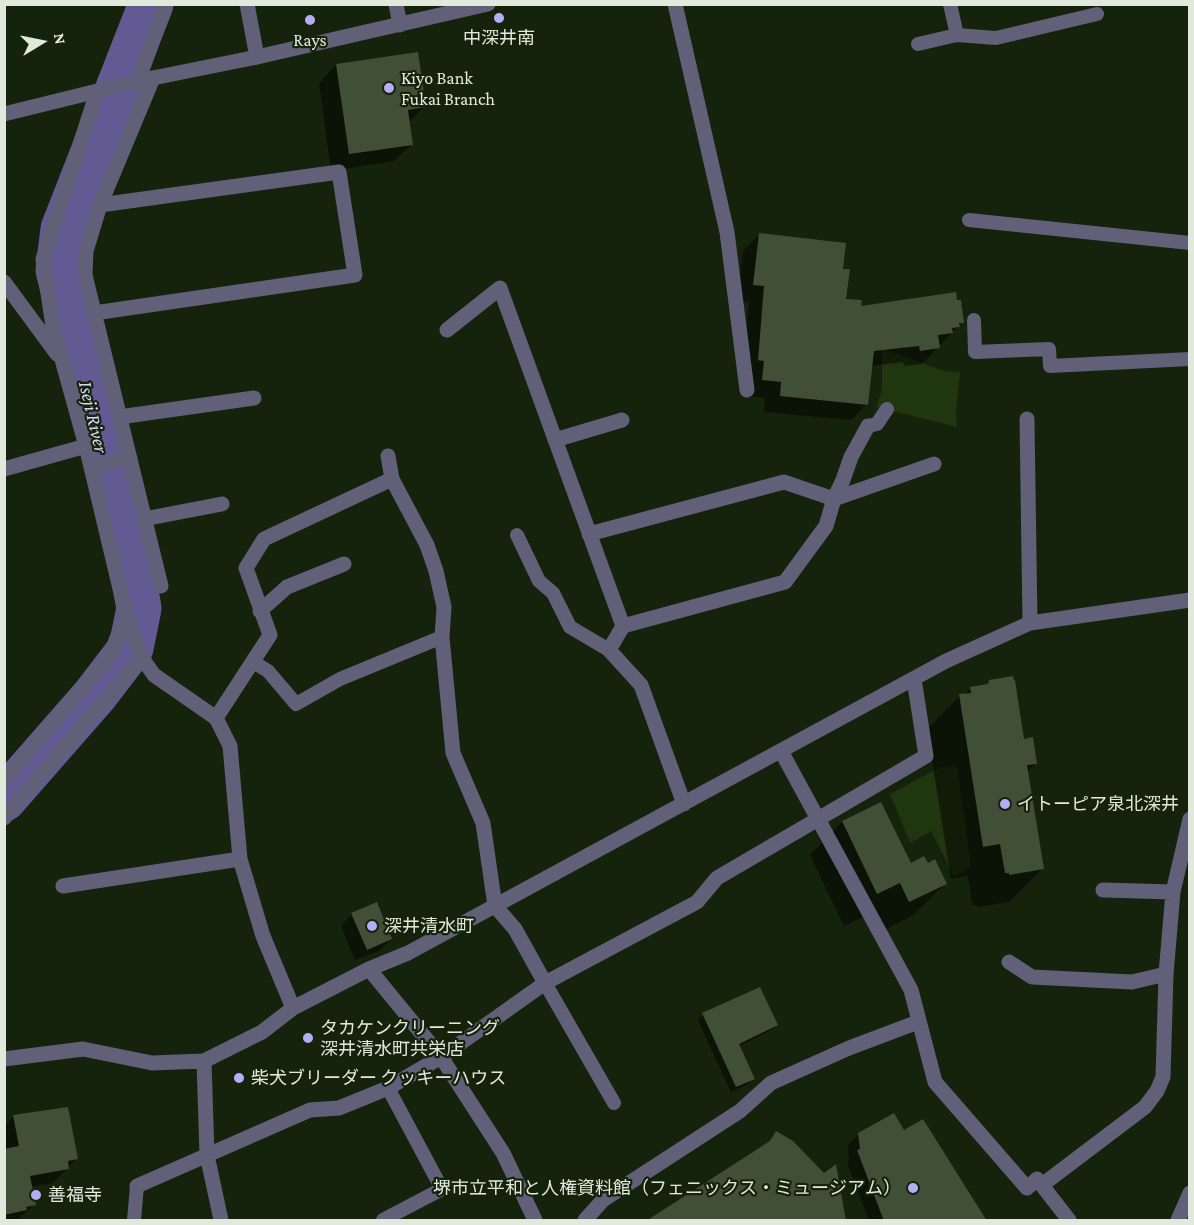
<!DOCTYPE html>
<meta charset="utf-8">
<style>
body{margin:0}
#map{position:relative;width:1194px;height:1225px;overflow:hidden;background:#15220c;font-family:"Crimson Pro",serif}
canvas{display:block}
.frame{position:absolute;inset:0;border:6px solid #e0e9db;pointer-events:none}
.north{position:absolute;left:12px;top:12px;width:60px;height:60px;-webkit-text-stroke:4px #15220c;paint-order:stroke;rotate:80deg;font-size:16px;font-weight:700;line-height:24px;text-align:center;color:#e0e9db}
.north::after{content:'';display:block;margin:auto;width:21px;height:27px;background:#e0e9db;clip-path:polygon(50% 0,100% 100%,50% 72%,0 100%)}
</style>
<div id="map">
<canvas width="1194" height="1225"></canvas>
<div class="frame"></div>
<div class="north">N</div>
</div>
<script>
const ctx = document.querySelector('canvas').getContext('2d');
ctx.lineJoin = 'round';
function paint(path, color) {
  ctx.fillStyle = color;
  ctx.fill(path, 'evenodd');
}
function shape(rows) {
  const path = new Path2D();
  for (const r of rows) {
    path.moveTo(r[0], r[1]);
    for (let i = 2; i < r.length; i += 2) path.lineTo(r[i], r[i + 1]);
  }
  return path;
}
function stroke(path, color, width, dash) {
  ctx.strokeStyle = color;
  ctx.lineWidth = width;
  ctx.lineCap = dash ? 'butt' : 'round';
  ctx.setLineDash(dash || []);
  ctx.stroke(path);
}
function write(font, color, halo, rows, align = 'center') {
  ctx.font = font + ' "Crimson Pro","Noto Sans JP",serif';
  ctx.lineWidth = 4.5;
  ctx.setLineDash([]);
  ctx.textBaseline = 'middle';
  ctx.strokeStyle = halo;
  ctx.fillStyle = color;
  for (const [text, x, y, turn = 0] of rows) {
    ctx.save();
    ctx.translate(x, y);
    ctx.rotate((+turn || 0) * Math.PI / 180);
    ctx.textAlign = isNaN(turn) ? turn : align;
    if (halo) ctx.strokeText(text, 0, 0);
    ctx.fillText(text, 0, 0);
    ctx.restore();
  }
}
paint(shape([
 [882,348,944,371,960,372,956,413,957,427,876,407,882,390],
 [957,765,971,866,954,876,931,831,910,843,890,794,940,767]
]), '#20360f');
paint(shape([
 [336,65,424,107,409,122,412,144,394,161,331,171,319,83],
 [759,235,842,270,845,300,859,308,962,322,922,364,904,366,903,362,871,366,867,404,851,420,764,412,765,398,746,396,742,376,749,302,737,301,743,251],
 [990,681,1036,763,1027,772,1042,869,1009,902,977,907,976,905,972,905,968,876,951,879,927,729,960,696,964,695,971,688,985,686],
 [880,804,910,865,945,884,912,916,876,934,867,915,844,926,810,855,842,822],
 [352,914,391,939,379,951,355,960,341,926],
 [703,1015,776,1025,771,1030,739,1046,754,1078,748,1084,731,1092,698,1020],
 [14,1117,76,1159,53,1183,30,1187,34,1204,19,1219,4,1220,4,1126],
 [903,1132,979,1220,869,1220,847,1163,849,1160,848,1145,859,1134]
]), '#0007');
stroke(shape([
 [4,799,95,695,131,648,139,608,132,569,111,483,58,270,63,229,151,4]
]), '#635a93', 45);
paint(shape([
 [418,52,426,107,408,110,413,145,349,154,336,64],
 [759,233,846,243,843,269,850,269,846,299,862,300,861,306,956,292,957,300,961,300,964,323,959,323,960,327,952,328,953,333,938,335,940,348,920,351,919,346,874,351,868,405,780,396,781,382,762,380,764,361,758,360,764,286,753,285],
 [1013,676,1014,680,1015,680,1024,739,1033,737,1037,764,1027,765,1044,869,1009,875,1009,873,1005,873,1000,844,983,847,959,694,971,693,970,687,988,684,989,680],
 [881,802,911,863,924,856,928,863,935,859,947,884,909,902,900,883,877,894,842,821],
 [377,902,392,939,367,950,351,913],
 [760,987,778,1025,739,1044,755,1079,736,1087,702,1013],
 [68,1107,78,1159,68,1161,69,1169,30,1176,36,1205,26,1207,27,1210,4,1215,4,1149,19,1146,13,1115],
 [894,1113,904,1130,923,1119,987,1221,884,1221,857,1150,860,1149,858,1133],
 [776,1131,793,1141,824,1173,836,1164,846,1221,646,1221,770,1141]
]), '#404f36');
stroke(shape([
 [950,4,957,35],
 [918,44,957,35,996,38,1097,14],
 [969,220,1190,243],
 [974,320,975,352,1049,349,1050,366,1190,359],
 [868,426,877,424,887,409],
 [517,535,539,581,553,593,570,627,609,650],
 [253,662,268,671,296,704,340,679,442,637],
 [545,983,614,1103],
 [134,1220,137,1186],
 [383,1220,442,1189,388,1088]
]), '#625f79', 14);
stroke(shape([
 [247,4,257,57],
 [396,4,400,25],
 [675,4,727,232,747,390],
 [153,78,100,205,86,251,85,275,161,586],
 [138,81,166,4],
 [4,282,57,354],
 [94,313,355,275,339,172,100,205],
 [447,330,500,288,623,626,609,650,641,685,684,804],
 [119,417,254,398],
 [1027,419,1030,623],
 [555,440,622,420],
 [388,456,392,479,427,545,436,571,444,607,442,637,453,753,483,823,495,906,515,929,545,983],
 [91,466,130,458],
 [4,469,86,446],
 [144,519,222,504],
 [589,534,784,482,834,499,934,464],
 [260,611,287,587,344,564],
 [126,614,142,658,154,675,216,718,230,746,240,859,263,936,293,1008],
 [623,626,785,582,826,526,834,499,843,480,851,457,868,426],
 [216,718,270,635,246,568,264,539,392,479],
 [781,751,911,990,935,1082,1027,1188,1037,1179,1069,1220],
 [4,780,111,654,126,614,86,446,53,327,43,259,97,92],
 [4,818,142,658],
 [63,886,240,859],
 [1103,890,1173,892],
 [1009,962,1032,977,1132,982,1166,974],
 [369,969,441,1057,503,1153,535,1220],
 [4,1059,83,1049,152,1063,204,1061,262,1032,293,1008,369,969,408,953,946,661,1030,623,1190,600],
 [204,1061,207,1155,221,1220],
 [1042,1185,1145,1107,1157,1091,1163,1077,1166,974,1173,892,1190,819],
 [137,1186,310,1110,339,1108,388,1088,441,1057,545,983,697,902,717,878,926,756,914,679],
 [585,1220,603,1200,740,1111,771,1083,849,1048,918,1022]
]), '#625f79', 15);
stroke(shape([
 [4,114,138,81,257,57,488,4],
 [1178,1220,1190,1193]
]), '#625f79', 15);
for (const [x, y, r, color] of [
 [499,18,6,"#b6acf8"],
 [310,20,6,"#b6acf8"],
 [389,88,6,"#b6acf8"],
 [1005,804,6,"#b6acf8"],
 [372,926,6,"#b6acf8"],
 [308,1038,6,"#b6acf8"],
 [239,1078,6,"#b6acf8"],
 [913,1188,6,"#b6acf8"],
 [36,1195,6,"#b6acf8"]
]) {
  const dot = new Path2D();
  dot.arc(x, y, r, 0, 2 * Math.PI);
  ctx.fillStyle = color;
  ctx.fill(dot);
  stroke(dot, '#15220c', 2);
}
write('18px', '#e0e9db', '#15220c', [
 ["中深井南",499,38,"center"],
 ["Rays",310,40,"center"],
 ["Kiyo Bank",401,78],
 ["Fukai Branch",401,99],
 ["イトーピア泉北深井",1017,804],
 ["深井清水町",384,926],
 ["タカケンクリーニング",320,1028],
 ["深井清水町共栄店",320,1049],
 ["柴犬ブリーダー クッキーハウス",251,1078],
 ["堺市立平和と人権資料館（フェニックス・ミュージアム）",901,1188,"right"],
 ["善福寺",48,1195]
], 'left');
write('italic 20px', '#d9d6f9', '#15220c', [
 ["Iseji River",93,417,77]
]);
</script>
